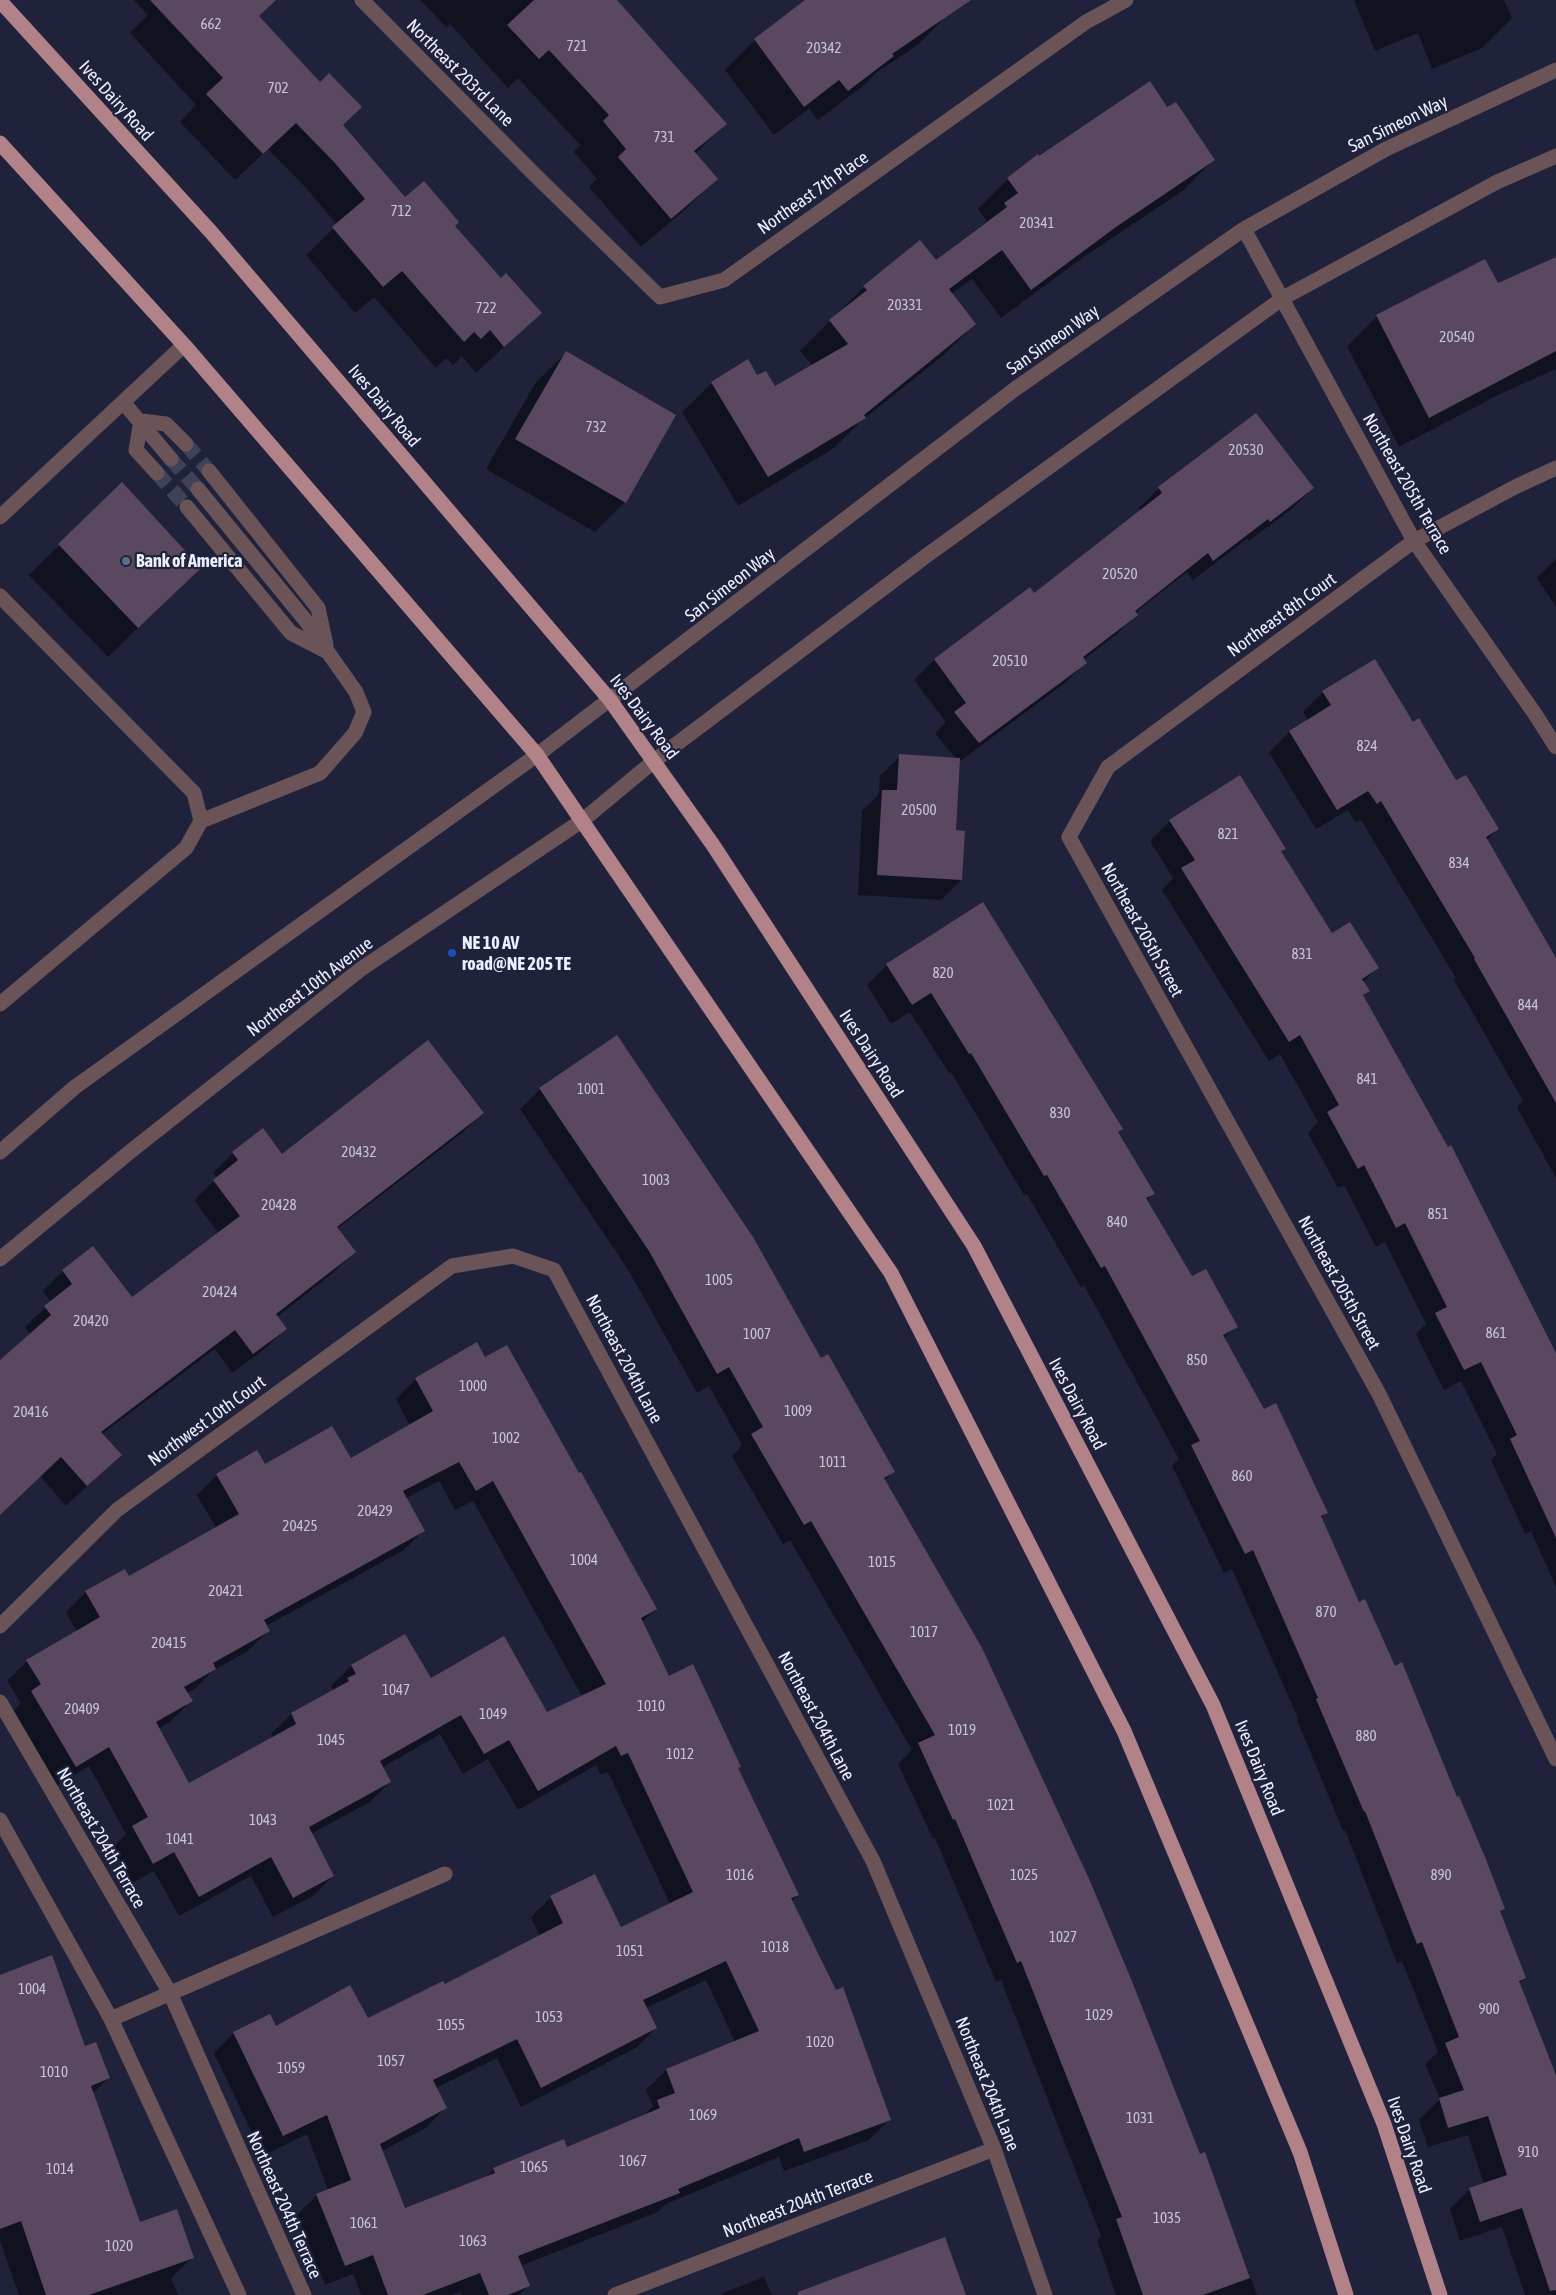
<!DOCTYPE html>
<style>
body{margin:0}
canvas{display:block;background:#1f223a}
</style>
<canvas width="1556" height="2295"></canvas>
<script>
const ctx = document.querySelector('canvas').getContext('2d');
ctx.lineJoin = 'round';
function paint(path, color) {
  ctx.fillStyle = color;
  ctx.fill(path, 'evenodd');
}
function shape(rows) {
  const path = new Path2D();
  for (const r of rows) {
    path.moveTo(r[0], r[1]);
    for (let i = 2; i < r.length; i += 2) path.lineTo(r[i], r[i + 1]);
  }
  return path;
}
function stroke(path, color, width, dash) {
  ctx.strokeStyle = color;
  ctx.lineWidth = width;
  ctx.lineCap = dash ? 'butt' : 'round';
  ctx.setLineDash(dash || []);
  ctx.stroke(path);
}
function write(font, color, halo, rows, align = 'center') {
  ctx.font = font + ' "Asap Condensed",sans-serif';
  ctx.lineWidth = 4.5;
  ctx.setLineDash([]);
  ctx.textBaseline = 'middle';
  ctx.strokeStyle = halo;
  ctx.fillStyle = color;
  for (const [text, x, y, turn = 0] of rows) {
    ctx.save();
    ctx.translate(x, y);
    ctx.rotate((+turn || 0) * Math.PI / 180);
    ctx.textAlign = isNaN(turn) ? turn : align;
    if (halo) ctx.strokeText(text, 0, 0);
    ctx.fillText(text, 0, 0);
    ctx.restore();
  }
}
paint(shape([
 [134,0,251,0,257,16,342,125,405,199,454,226,501,279,540,313,476,373,462,356,453,365,446,358,436,368,374,297,355,313,306,255,337,225,307,189,268,149,235,180,180,122,196,105,130,33,148,15],
 [420,0,616,0,725,124,695,154,716,179,687,208,641,247,589,187,597,179,574,152,580,145,518,78,508,88,450,24,446,27],
 [807,0,942,0,948,14,919,44,876,73,863,86,818,120,809,109,774,135,725,70,755,40],
 [1354,0,1504,0,1512,18,1482,48,1432,69,1418,33,1375,51],
 [1167,109,1213,160,1184,190,1085,256,1001,318,972,279,951,294,975,324,945,354,860,422,834,448,738,506,682,412,712,383,757,377,775,388,813,366,800,351,864,287,920,242,936,261,987,221,978,209,1008,179,1038,156,1039,158],
 [1556,258,1556,369,1500,394,1399,447,1347,346,1377,316,1485,261,1497,285],
 [566,353,674,415,625,502,595,532,486,469,536,382],
 [122,484,169,598,108,657,29,575],
 [1159,488,1313,488,1293,508,1249,541,1247,539,1193,580,1187,572,1135,613,1136,615,1116,635,1083,660,1085,663,1065,683,959,762,955,831,961,880,941,900,858,895,862,811,879,794,880,776,900,756,956,759,935,733,946,722,914,680,934,660,1029,588,1034,595,1141,511,1139,508],
 [1556,559,1556,607,1537,578],
 [1323,692,1412,724,1456,782,1497,829,1486,841,1556,961,1556,1178,1517,1107,1523,1101,1454,980,1456,978,1361,820,1356,823,1348,810,1316,829,1269,752,1289,732,1308,720,1303,712],
 [1170,821,1284,848,1280,852,1332,935,1377,968,1363,982,1368,990,1363,996,1556,1355,1556,1587,1531,1531,1525,1534,1491,1460,1497,1454,1461,1381,1444,1390,1416,1334,1426,1324,1385,1242,1376,1247,1344,1185,1338,1188,1308,1133,1318,1122,1280,1054,1269,1061,1162,890,1173,878,1150,841],
 [982,904,1153,1194,1146,1201,1192,1278,1236,1326,1224,1338,1264,1410,1326,1513,1321,1518,1359,1604,1421,1715,1504,1908,1499,1913,1525,1978,1519,1983,1553,2071,1556,2070,1556,2295,1525,2295,1502,2227,1460,2241,1450,2209,1470,2189,1484,2184,1468,2135,1428,2147,1419,2120,1440,2099,1425,2064,1438,2052,1402,1961,1397,1963,1345,1830,1343,1831,1297,1720,1298,1718,1232,1569,1224,1573,1172,1466,1179,1459,1084,1285,1081,1287,1027,1194,1024,1195,951,1072,949,1073,910,1012,891,1024,867,985,887,965],
 [540,1089,821,1360,893,1472,884,1481,1199,2155,1204,2153,1257,2295,1116,2295,1097,2240,1101,2236,1001,1980,996,1982,935,1838,933,1839,898,1764,912,1750,790,1540,783,1544,732,1456,742,1445,709,1386,697,1393,629,1271,520,1109],
 [482,1113,462,1133,337,1229,354,1252,334,1272,277,1317,285,1329,265,1349,232,1373,215,1349,102,1434,120,1455,66,1506,40,1476,0,1514,0,1363,31,1335,25,1327,51,1302,43,1291,63,1271,132,1299,219,1234,194,1200,217,1178,213,1173,233,1153,282,1156],
 [485,1359,656,1609,642,1622,668,1677,737,1768,798,1894,791,1901,889,2120,869,2140,784,2171,779,2157,666,2204,658,2212,520,2266,528,2286,519,2295,462,2295,460,2292,452,2295,361,2295,353,2274,325,2285,297,2215,317,2195,328,2190,307,2134,263,2156,214,2053,234,2033,367,2019,444,1986,540,1937,531,1917,551,1897,620,1929,670,1904,608,1772,601,1775,596,1765,518,1810,488,1759,463,1774,440,1734,382,1768,390,1782,370,1802,311,1834,333,1876,313,1896,273,1917,251,1876,179,1916,154,1871,132,1883,113,1847,126,1834,89,1766,56,1786,12,1712,21,1703,7,1681,27,1661,77,1632,66,1612,86,1592,129,1578,216,1528,197,1495,217,1475,265,1466,351,1460,410,1426,396,1399,416,1379],
 [439,1481,455,1510,473,1501,582,1696,546,1713,430,1680,351,1666,331,1686,334,1691,291,1714,271,1734,273,1738,189,1784,158,1729,171,1721,191,1701,186,1693,195,1689,212,1671,248,1651,268,1631,266,1626,404,1550,424,1530,406,1498],
 [706,1980,735,2042,666,2070,646,2090,653,2106,642,2117,566,2148,494,2169,484,2179,405,2210,382,2151,426,2128,446,2107,436,2088,497,2058,521,2107,636,2048,656,2028,646,2008],
 [0,1976,84,2048,109,2078,92,2094,139,2223,192,2258,171,2278,178,2295,19,2295,0,2241],
 [764,2277,772,2295,722,2295,723,2293]
]), '#0007');
paint(shape([
 [150,0,276,0,259,16,320,82,329,73,362,107,343,125,405,197,424,181,459,222,455,226,501,278,506,273,542,313,504,347,490,330,481,339,474,332,464,342,402,271,383,287,332,227,365,199,334,162,296,123,263,154,206,94,223,78],
 [534,0,617,0,727,124,694,151,718,179,671,219,618,157,626,149,603,121,609,115,549,50,539,59,507,25],
 [805,0,971,0,892,54,894,56,848,91,839,80,804,107,754,39],
 [1150,81,1167,107,1176,102,1215,160,1116,227,1031,290,1002,250,949,289,976,324,864,415,866,418,768,477,711,382,748,359,757,375,766,371,775,386,848,344,829,320,867,290,863,286,920,240,936,260,1007,207,1004,203,1018,193,1007,178,1038,154,1039,156],
 [1556,257,1556,351,1429,418,1376,315,1485,259,1498,283],
 [566,351,676,415,626,503,515,439],
 [1256,413,1314,488,1270,522,1268,519,1213,561,1208,553,1135,611,1138,615,1083,657,1087,663,979,743,954,712,966,703,934,659,1030,587,1034,593,1162,493,1158,487],
 [122,482,201,568,138,628,58,544],
 [1375,659,1413,722,1419,718,1456,780,1466,775,1499,829,1486,837,1556,958,1556,1103,1474,959,1475,958,1381,801,1377,804,1368,791,1337,810,1289,731,1331,705,1322,691],
 [899,754,960,758,956,830,965,831,962,880,877,875,882,790,897,790],
 [1240,775,1286,849,1281,851,1332,933,1350,922,1379,968,1362,979,1370,991,1363,995,1448,1147,1451,1145,1556,1353,1556,1538,1510,1439,1517,1435,1481,1362,1464,1370,1435,1313,1447,1307,1405,1223,1396,1228,1364,1165,1358,1169,1327,1112,1339,1105,1300,1035,1289,1042,1181,868,1195,860,1169,820],
 [983,902,1123,1129,1118,1132,1155,1194,1146,1198,1192,1276,1206,1269,1238,1327,1223,1335,1264,1409,1276,1403,1328,1513,1321,1516,1359,1602,1365,1599,1395,1666,1402,1662,1457,1797,1459,1796,1485,1857,1505,1909,1500,1911,1526,1978,1519,1981,1556,2075,1556,2290,1550,2291,1522,2208,1480,2222,1469,2188,1507,2175,1488,2116,1448,2128,1439,2098,1464,2090,1445,2043,1459,2037,1422,1942,1417,1944,1365,1811,1364,1812,1316,1699,1318,1698,1253,1550,1245,1554,1191,1445,1200,1441,1105,1266,1101,1268,1047,1175,1044,1176,971,1053,969,1054,931,993,912,1005,886,964],
 [617,1035,753,1237,821,1358,828,1354,895,1472,884,1478,982,1648,1090,1881,1131,1979,1200,2154,1205,2152,1250,2278,1203,2295,1143,2295,1116,2219,1122,2217,1021,1961,1017,1963,955,1819,953,1820,918,1743,935,1735,811,1521,804,1525,751,1434,763,1427,729,1367,717,1374,649,1251,539,1088],
 [428,1040,484,1113,337,1227,356,1252,276,1314,287,1329,253,1354,235,1330,101,1432,122,1455,87,1486,61,1457,0,1515,0,1360,51,1315,44,1306,72,1284,62,1270,93,1246,132,1297,240,1216,213,1180,238,1160,232,1152,263,1128,282,1154],
 [477,1342,485,1357,507,1345,579,1473,581,1472,657,1609,641,1618,669,1676,693,1664,741,1767,738,1768,799,1895,791,1898,836,1990,843,1987,891,2120,804,2152,799,2138,678,2189,680,2193,518,2256,530,2286,508,2295,489,2295,480,2273,423,2295,388,2295,373,2255,345,2266,316,2194,351,2180,327,2115,283,2136,233,2032,270,2014,276,2026,350,1985,368,2018,443,1981,445,1984,563,1923,550,1896,595,1874,621,1927,693,1892,628,1753,621,1756,616,1746,538,1791,509,1740,484,1754,461,1715,380,1761,391,1782,309,1827,334,1876,293,1898,271,1857,199,1897,174,1852,153,1864,132,1826,148,1817,109,1747,76,1767,31,1691,41,1684,26,1660,100,1617,85,1591,125,1569,129,1576,239,1514,216,1474,257,1450,265,1464,332,1426,351,1458,433,1411,415,1378],
 [459,1462,476,1491,493,1481,606,1684,547,1712,504,1636,431,1678,405,1634,351,1665,356,1674,347,1678,349,1681,291,1713,296,1724,189,1783,156,1722,193,1701,184,1687,216,1669,213,1663,270,1631,264,1620,425,1531,403,1491],
 [726,1961,759,2031,666,2069,675,2093,657,2100,660,2108,567,2147,564,2139,493,2168,495,2173,405,2208,380,2144,447,2108,433,2080,517,2039,541,2088,657,2028,643,2000],
 [52,1955,85,2046,96,2042,110,2078,91,2086,140,2222,177,2209,194,2258,89,2295,46,2295,21,2221,0,2229,0,1975],
 [945,2237,966,2295,798,2295,798,2292]
]), '#594860');
stroke(shape([
 [186,444,209,471],
 [171,459,198,489],
 [157,473,187,507]
]), '#3e4158', 15, [15, 8]);
stroke(shape([
 [362,0,532,172,660,297,724,280,1086,22,1126,0],
 [1244,229,1414,541,1535,714,1556,747],
 [123,402,171,459],
 [141,421,136,450,157,473],
 [141,421,166,424,186,444],
 [1556,468,1515,487,1414,541,1108,767,1069,837,1379,1394,1556,1759],
 [209,471,318,608,326,645],
 [198,489,306,621,356,692,364,712,355,733,320,773,201,821],
 [187,507,291,633,324,650],
 [0,517,184,345],
 [0,596,194,793,201,821,186,848,0,1004],
 [0,1152,75,1087,537,755,1015,389,1244,229,1386,149,1556,70],
 [0,1259,131,1151,361,969,583,820,654,761,926,556,1283,298,1497,182,1556,156],
 [0,1626,117,1510,452,1266,513,1256,554,1270,873,1861,994,2149,1045,2295],
 [0,1702,170,1993,304,2295],
 [0,1820,111,2019,239,2295],
 [111,2019,445,1874],
 [615,2295,994,2149]
]), '#6b5457', 15);
stroke(shape([
 [0,1,211,232,610,700,713,845,974,1246,1213,1705,1384,2124,1440,2295],
 [0,143,184,345,537,755,891,1273,1124,1731,1300,2152,1346,2295]
]), '#b28289', 15);
for (const [x, y, r, color] of [
 [126,561,5,"#5c6f8a"],
 [452,953,5,"#1a4fb4"]
]) {
  const dot = new Path2D();
  dot.arc(x, y, r, 0, 2 * Math.PI);
  ctx.fillStyle = color;
  ctx.fill(dot);
  stroke(dot, '#1f223a', 2);
}
write('15px', '#c6c5d7', null, [
 ["662",211,24],
 ["721",577,46],
 ["20342",824,48],
 ["702",278,88],
 ["731",664,137],
 ["712",401,211],
 ["20341",1037,223],
 ["20331",905,305],
 ["722",486,308],
 ["20540",1457,337],
 ["732",596,427],
 ["20530",1246,450],
 ["20520",1120,574],
 ["20510",1010,661],
 ["824",1367,746],
 ["20500",919,810],
 ["821",1228,834],
 ["834",1459,863],
 ["831",1302,954],
 ["820",943,973],
 ["844",1528,1005],
 ["841",1367,1079],
 ["1001",591,1089],
 ["830",1060,1113],
 ["20432",359,1152],
 ["1003",656,1180],
 ["20428",279,1205],
 ["851",1438,1214],
 ["840",1117,1222],
 ["1005",719,1280],
 ["20424",220,1292],
 ["20420",91,1321],
 ["861",1496,1333],
 ["1007",757,1334],
 ["850",1197,1360],
 ["1000",473,1386],
 ["1009",798,1411],
 ["20416",31,1412],
 ["1002",506,1438],
 ["1011",833,1462],
 ["860",1242,1476],
 ["20429",375,1511],
 ["20425",300,1526],
 ["1004",584,1560],
 ["1015",882,1562],
 ["20421",226,1591],
 ["870",1326,1612],
 ["1017",924,1632],
 ["20415",169,1643],
 ["1047",396,1690],
 ["1010",651,1706],
 ["20409",82,1709],
 ["1049",493,1714],
 ["1019",962,1730],
 ["880",1366,1736],
 ["1045",331,1740],
 ["1012",680,1754],
 ["1021",1001,1805],
 ["1043",263,1820],
 ["1041",180,1839],
 ["1016",740,1875],
 ["1025",1024,1875],
 ["890",1441,1875],
 ["1027",1063,1937],
 ["1018",775,1947],
 ["1051",630,1951],
 ["1004",32,1989],
 ["900",1489,2009],
 ["1029",1099,2015],
 ["1053",549,2017],
 ["1055",451,2025],
 ["1020",820,2042],
 ["1057",391,2061],
 ["1059",291,2068],
 ["1010",54,2072],
 ["1069",703,2115],
 ["1031",1140,2118],
 ["910",1528,2152],
 ["1067",633,2161],
 ["1065",534,2167],
 ["1014",60,2169],
 ["1035",1167,2218],
 ["1061",364,2223],
 ["1063",473,2241],
 ["1020",119,2246]
]);
write('18px', '#ebefff', '#1f223a', [
 ["Northeast 203rd Lane",460,73,45],
 ["Ives Dairy Road",116,101,48],
 ["San Simeon Way",1398,124,-26],
 ["Northeast 7th Place",813,193,-35],
 ["San Simeon Way",1053,340,-35],
 ["Ives Dairy Road",384,406,50],
 ["Northeast 205th Terrace",1407,484,60],
 ["San Simeon Way",730,585,-38],
 ["Northeast 8th Court",1282,615,-36],
 ["Ives Dairy Road",644,717,53],
 ["Northeast 205th Street",1142,930,61],
 ["Northeast 10th Avenue",310,987,-37],
 ["Ives Dairy Road",871,1054,57],
 ["Northeast 205th Street",1339,1283,61],
 ["Northeast 204th Lane",624,1359,62],
 ["Ives Dairy Road",1077,1404,62],
 ["Northwest 10th Court",207,1421,-36],
 ["Northeast 204th Lane",816,1716,62],
 ["Ives Dairy Road",1259,1768,68],
 ["Northeast 204th Terrace",101,1838,60],
 ["Northeast 204th Lane",987,2084,68],
 ["Ives Dairy Road",1409,2145,71],
 ["Northeast 204th Terrace",798,2204,-21],
 ["Northeast 204th Terrace",284,2205,66]
]);
write('bold 18px', '#ebefff', '#1f223a', [
 ["Bank of America",136,561],
 ["NE 10 AV",462,943],
 ["road@NE 205 TE",462,964]
], 'left');
</script>
